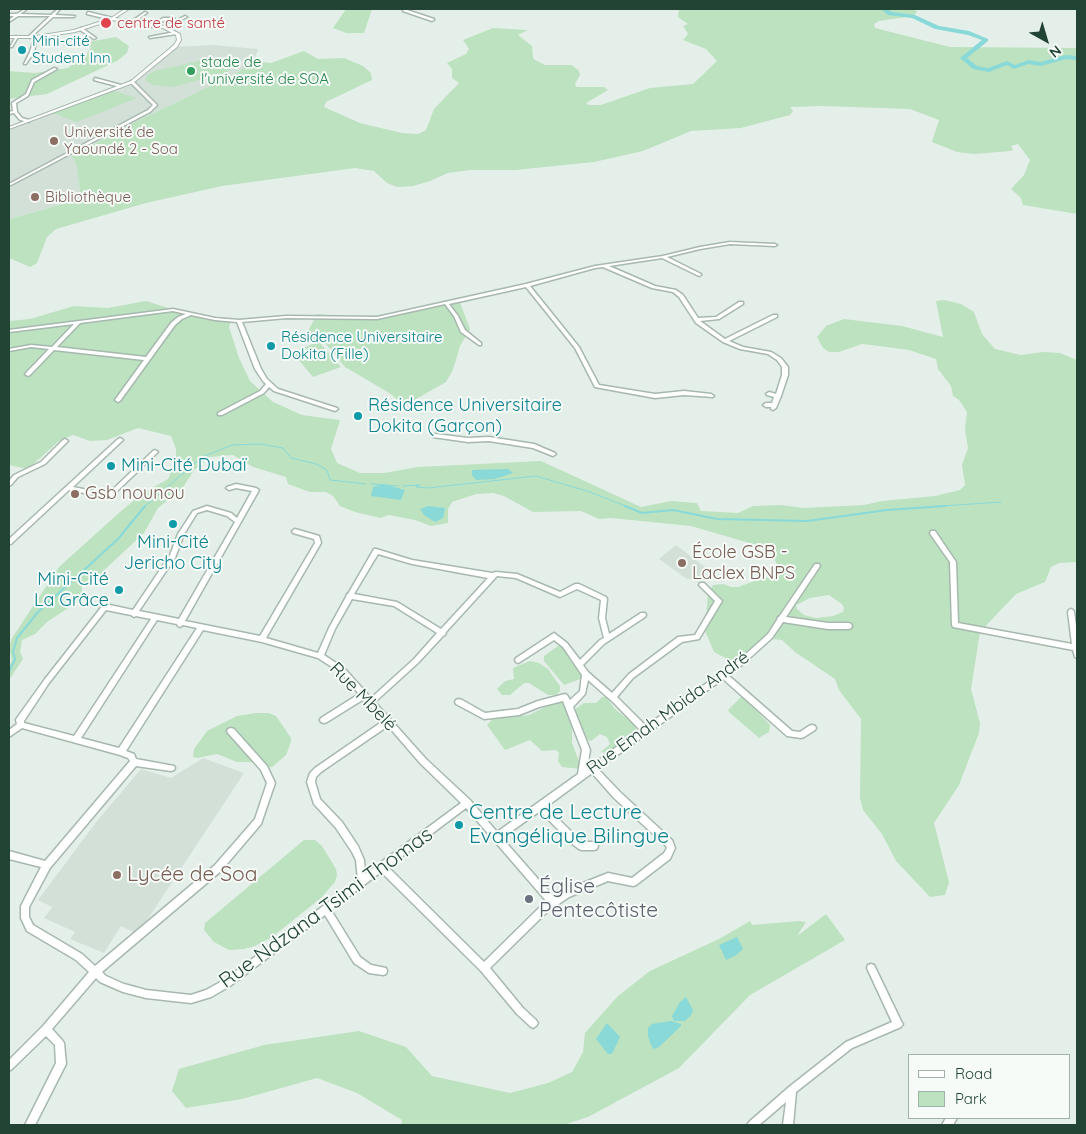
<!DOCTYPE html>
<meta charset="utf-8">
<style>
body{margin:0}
#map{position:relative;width:1086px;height:1134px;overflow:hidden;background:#e5efe9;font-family:Quicksand,sans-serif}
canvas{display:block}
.frame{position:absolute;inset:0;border:10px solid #224435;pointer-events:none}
.legend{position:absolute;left:908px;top:1054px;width:162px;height:65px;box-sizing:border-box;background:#f6fbf8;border:1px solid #a1b2aa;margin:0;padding:6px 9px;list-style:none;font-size:15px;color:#224435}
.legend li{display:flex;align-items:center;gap:10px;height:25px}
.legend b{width:25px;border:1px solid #a1b2aa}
.north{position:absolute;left:1021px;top:15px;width:50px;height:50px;-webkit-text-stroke:4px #f6fbf8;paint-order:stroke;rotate:141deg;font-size:14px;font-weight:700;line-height:20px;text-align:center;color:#224435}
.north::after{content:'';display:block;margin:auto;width:18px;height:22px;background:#224435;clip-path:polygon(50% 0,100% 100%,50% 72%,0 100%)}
</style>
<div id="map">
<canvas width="1086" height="1134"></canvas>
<div class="frame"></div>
<ul class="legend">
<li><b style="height:6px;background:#fff"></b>Road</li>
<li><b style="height:14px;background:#bce2c0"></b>Park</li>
</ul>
<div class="north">N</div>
</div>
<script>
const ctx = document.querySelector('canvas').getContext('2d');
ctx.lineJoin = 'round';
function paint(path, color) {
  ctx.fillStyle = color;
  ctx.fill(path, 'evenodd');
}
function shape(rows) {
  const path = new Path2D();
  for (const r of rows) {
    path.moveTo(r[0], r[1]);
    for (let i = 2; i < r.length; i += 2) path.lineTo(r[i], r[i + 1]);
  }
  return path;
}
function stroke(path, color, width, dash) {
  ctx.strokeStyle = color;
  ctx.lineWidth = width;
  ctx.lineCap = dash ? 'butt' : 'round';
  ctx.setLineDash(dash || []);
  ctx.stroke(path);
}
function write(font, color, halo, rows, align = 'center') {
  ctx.font = font + ' Quicksand,sans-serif';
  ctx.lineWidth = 4;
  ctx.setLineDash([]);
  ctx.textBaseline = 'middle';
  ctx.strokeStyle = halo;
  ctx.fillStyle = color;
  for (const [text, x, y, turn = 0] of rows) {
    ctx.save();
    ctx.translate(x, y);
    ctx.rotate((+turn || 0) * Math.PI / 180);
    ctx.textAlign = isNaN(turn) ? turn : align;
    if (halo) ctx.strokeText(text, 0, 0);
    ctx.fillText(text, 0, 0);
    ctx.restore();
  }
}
paint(shape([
 [213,45,258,49,254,61,235,74,133,123,72,155,76,163,81,199,9,219,9,127,131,80,171,47],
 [676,545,709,570,696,579,687,579,659,559],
 [203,758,244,773,138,934,121,926,104,953,70,939,75,932,44,918,52,907,38,900,97,821,141,769,171,778]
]), '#d3e0d8');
paint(shape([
 [346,9,372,9,364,33,346,33,333,28],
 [679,9,914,9,917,12,913,16,879,21,874,24,875,28,950,47,1077,48,1077,214,1023,205,1021,198,1011,189,1024,175,1030,160,1018,144,1011,146,1013,150,1011,151,974,154,957,152,932,142,939,120,910,109,822,106,790,107,793,111,790,115,741,128,691,131,643,151,594,162,515,170,470,170,448,173,430,181,413,186,397,187,387,183,374,171,355,168,222,186,146,203,56,229,47,237,37,263,30,267,9,258,9,219,81,199,76,163,72,156,133,123,235,74,254,61,271,63,304,51,318,59,344,58,363,66,371,73,372,80,326,102,324,107,360,123,402,133,418,134,426,130,434,109,459,83,452,78,452,69,447,63,466,54,469,49,463,40,493,28,528,30,518,35,532,46,533,58,535,60,545,65,572,65,579,71,580,75,575,84,576,87,604,87,608,90,586,103,589,105,601,105,650,88,693,84,717,61,706,49,683,40,688,34,683,26,688,24,678,17],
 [116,37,129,46,127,53,117,61,47,94,9,99,9,71,35,73,68,68,85,56,91,48,88,42],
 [216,57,231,60,235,65,226,73,172,87,153,85,145,80,148,75,155,71],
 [111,90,137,98,77,122,52,113],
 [459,300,470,329,460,346,453,370,446,382,404,406,391,394,345,367,326,344,320,343,341,367,313,377,292,352,318,342,306,335,317,314,376,318],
 [944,300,961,304,974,312,982,334,995,349,1021,355,1043,352,1060,353,1077,360,1077,562,1059,563,1051,567,1045,582,1016,594,980,632,971,689,980,723,979,733,959,785,934,823,949,882,945,895,930,897,896,861,882,834,863,810,860,798,861,719,839,690,835,679,795,652,782,640,764,638,733,662,714,652,705,631,708,594,713,585,724,584,731,587,738,587,763,578,776,577,778,567,770,549,691,526,611,518,599,519,581,511,533,512,504,496,493,493,476,494,452,502,448,509,448,523,431,526,415,520,389,515,380,518,355,512,340,506,333,496,326,492,310,492,288,484,286,477,253,467,233,455,210,457,194,470,182,489,158,508,144,533,100,574,86,582,82,587,82,599,47,622,35,634,22,640,20,652,23,659,9,680,9,666,12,661,9,647,12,638,59,567,120,512,143,493,168,479,176,462,176,449,171,436,138,428,107,440,90,441,73,435,59,441,28,469,9,465,9,321,30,319,74,306,108,308,146,301,203,319,231,321,229,327,239,358,250,381,273,402,302,415,340,420,331,449,337,463,360,473,384,473,418,467,541,461,641,507,671,501,697,503,701,511,738,513,753,506,782,505,803,508,864,505,882,501,935,496,960,490,965,485,962,465,968,448,965,429,967,412,959,400,953,396,951,386,938,369,936,359,909,350,871,345,862,344,839,352,829,352,823,348,817,337,826,326,844,319,902,326,943,337,936,301],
 [829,595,842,604,844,608,843,612,833,616,816,618,804,615,797,609,796,605,810,598],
 [558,646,564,647,586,677,564,685,544,661,544,656],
 [530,661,539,663,548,669,560,686,560,691,556,695,548,695,529,683,524,683,510,695,502,695,497,689,505,681,514,679,513,668],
 [602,697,606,697,615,709,634,724,636,729,630,737,607,753,601,752,610,744,607,737,600,734,591,741,588,740,576,720,574,710,584,703,596,703],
 [741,697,746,699,770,725,769,732,759,738,729,712,728,710],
 [557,701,561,701,567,706,572,716,572,743,582,769,562,767,558,761,559,753,556,750,542,751,530,740,505,750,487,725,503,709,511,710,521,716,529,715],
 [256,713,269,713,276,716,291,738,291,742,286,755,272,767,264,768,252,762,237,762,217,754,197,758,193,757,194,749,207,731,237,716],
 [304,840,315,840,322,846,336,869,337,875,335,882,321,898,272,937,255,946,244,949,229,950,214,942,204,930,205,923],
 [826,914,845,940,750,995,679,1068,588,1117,563,1125,401,1125,402,1120,357,1093,317,1078,242,1099,186,1108,172,1091,179,1069,264,1045,359,1031,406,1047,432,1076,510,1093,548,1083,572,1072,583,1052,585,1033,618,996,650,971,719,939,750,921,752,925,798,921,806,922,797,936]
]), '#bce2c0');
paint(shape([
 [508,469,513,473,495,479,476,480,472,475,472,470],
 [383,484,405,490,401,500,371,496,373,487],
 [428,506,445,508,443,518,435,522,424,515,420,509],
 [737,937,743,949,735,956,726,960,719,945],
 [686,997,693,1010,691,1015,685,1021,674,1021,672,1016,680,1002],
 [671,1021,681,1024,681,1026,659,1047,653,1049,648,1037,648,1028,652,1024],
 [607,1023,620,1037,612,1054,608,1054,596,1039]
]), '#89d9d8');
stroke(shape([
 [371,484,399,486],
 [403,486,420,485,416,487,428,488,536,476,590,492,628,507],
 [144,507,202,457,232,445,260,444,283,448,291,458,316,464,327,470,330,480,366,484],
 [927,507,1001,502]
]), '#89d9d8', 1);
stroke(shape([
 [625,506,642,513,673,510,717,519,807,521,887,510,945,506],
 [9,672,15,659,13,652,17,638,38,612,118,539,145,506]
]), '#89d9d8', 2);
paint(shape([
 [881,9,887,9,892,12,915,15,939,26,969,31,988,39,988,41,967,58,977,66,988,68,1007,61,1015,65,1028,60,1041,62,1066,55,1077,56,1077,60,1066,59,1041,66,1028,64,1014,69,1007,65,989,72,973,69,960,58,982,40,968,35,935,29,912,18,888,15,881,9]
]), '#89d9d8');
const minor = shape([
 [25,9,27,9,20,14,51,15,58,9,60,9,55,15,75,16,74,17,53,17,30,38,29,36,50,16,18,16,9,22,9,20,14,16,9,16,9,14,17,14,25,9],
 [404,9,434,19,434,20,432,21,403,11,404,9],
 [88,12,113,18,113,19,112,20,87,14,88,12],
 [145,12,147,13,131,24,129,23,145,12],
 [185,16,187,17,165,28,163,27,185,16],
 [163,18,174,18,175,19,165,20,152,27,150,26,163,18],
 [81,28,82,28,96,38,94,39,80,30,81,28],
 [175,32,176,34,150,38,149,37,175,32],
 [16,36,18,37,12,47,10,47,16,36],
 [35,36,37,37,34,52,26,64,24,64,30,52,35,36],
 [54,68,57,69,34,82,28,96,16,103,17,112,22,118,29,120,29,122,20,120,14,113,9,114,9,112,13,111,12,103,26,94,32,80,54,68],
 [95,78,121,85,122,86,120,87,94,80,95,78],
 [131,81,133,81,157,105,150,112,9,186,9,184,148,110,153,105,131,83,131,81],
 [730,242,775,244,777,245,775,246,730,244,700,249,667,257,701,274,701,275,699,276,662,258,609,266,655,286,676,290,683,295,698,318,716,317,739,302,743,302,743,304,719,319,700,321,725,339,773,315,777,315,777,317,729,341,743,347,771,352,781,358,788,367,788,375,781,396,776,408,773,410,771,409,771,407,766,407,763,405,766,403,772,403,774,397,767,395,766,394,769,392,776,394,782,375,782,367,777,360,768,354,740,349,723,342,696,323,679,297,673,292,652,288,603,267,595,268,530,286,579,347,599,385,655,394,684,391,711,394,714,396,713,397,684,395,655,398,595,387,575,348,526,287,449,304,458,316,465,330,481,343,481,345,479,345,461,332,454,316,445,304,377,319,286,318,242,322,261,369,267,379,278,389,337,408,338,409,335,411,274,391,269,387,264,393,222,415,218,415,218,413,260,391,266,384,263,381,255,369,237,322,215,320,191,315,182,319,175,325,120,401,118,402,115,400,144,360,54,350,30,375,28,376,25,374,26,373,49,349,31,347,9,351,9,349,31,345,52,347,74,324,9,332,9,330,173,309,215,318,239,320,286,316,377,317,526,284,595,266,663,256,700,247,730,242],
 [173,311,186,314,178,317,171,323,146,357,57,347,80,323,173,311],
 [435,434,468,438,489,437,534,444,555,453,556,454,553,456,533,448,489,441,468,442,433,437,432,436,433,435,435,434],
 [120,438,122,439,123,440,122,441,73,487,108,494,153,451,155,450,158,452,111,497,109,498,69,490,11,544,9,544,9,539,118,439,120,438],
 [65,439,68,441,45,464,18,477,11,485,9,486,9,481,14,475,41,462,63,440,65,439],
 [236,484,256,488,259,490,185,621,260,636,315,543,314,539,293,533,292,531,295,529,319,536,321,543,266,638,318,653,329,628,346,597,347,594,348,594,374,549,376,549,412,560,492,573,496,572,517,574,560,592,575,584,579,584,606,597,607,599,605,618,609,634,641,613,645,613,646,615,645,617,604,644,583,665,588,672,612,693,629,674,678,637,695,635,715,601,699,585,700,583,704,583,722,601,699,639,682,642,633,678,617,697,646,726,738,661,768,634,777,620,778,617,779,617,815,564,819,564,820,566,786,617,828,623,849,623,851,624,852,626,851,628,849,629,828,629,783,622,772,638,742,665,728,675,792,731,800,732,809,726,812,725,815,726,816,728,815,730,804,737,801,738,787,736,723,679,598,769,620,792,672,840,675,848,670,859,636,885,633,886,608,881,569,897,547,912,490,968,523,1008,536,1020,538,1023,536,1026,533,1028,530,1026,517,1014,481,971,381,872,331,910,360,957,371,965,386,968,387,971,386,974,383,975,369,973,354,963,325,915,230,986,211,997,191,1003,146,998,123,992,100,982,96,978,52,1029,62,1040,64,1043,66,1064,35,1125,25,1125,56,1063,55,1045,46,1036,12,1069,9,1071,9,1060,43,1026,89,972,76,960,27,931,21,918,21,906,41,867,9,859,9,851,45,861,130,761,128,758,120,755,22,728,9,737,9,730,17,724,16,720,17,718,45,679,103,605,105,604,133,610,170,555,178,534,193,511,207,506,231,513,237,518,252,491,236,488,229,490,226,488,227,487,236,484],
 [207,510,227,516,235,522,179,619,139,611,175,558,184,534,197,513,207,510],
 [378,554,412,564,488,578,441,629,397,602,354,594,378,554],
 [497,576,516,578,560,597,577,589,601,600,599,618,604,638,600,640,580,660,567,643,554,633,516,658,515,660,516,662,518,663,520,662,554,640,563,647,582,675,580,691,570,700,567,695,565,694,538,701,518,709,485,713,462,700,459,699,456,700,455,702,456,704,484,719,519,715,539,707,563,701,582,750,578,774,497,832,470,800,426,759,375,702,418,663,443,636,445,635,446,632,497,576],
 [352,599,394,606,437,633,414,659,371,698,345,669,324,655,335,629,352,599],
 [106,610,131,615,134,617,136,616,151,619,74,736,24,723,24,721,49,683,106,610],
 [157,620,177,624,178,626,180,627,183,625,197,628,119,748,81,738,157,620],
 [203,630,262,642,318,658,341,673,359,694,321,718,320,720,321,722,324,723,327,722,364,699,383,721,315,768,310,773,307,782,314,804,336,828,352,852,356,860,358,880,224,980,206,990,191,995,146,990,124,984,106,976,102,972,221,871,261,824,275,783,267,766,234,729,231,728,228,729,227,731,228,733,261,770,267,783,255,819,215,865,95,966,82,954,33,925,29,917,29,907,50,868,136,766,171,771,174,770,175,768,174,766,136,759,134,754,126,751,203,630],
 [588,680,614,703,640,730,593,764,589,765,587,768,590,750,573,707,585,694,588,680],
 [388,726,420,763,461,803,365,874,364,860,358,846,342,822,320,799,315,782,316,777,321,772,388,726],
 [592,773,614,798,666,846,667,848,664,853,632,878,608,873,563,891,554,897,502,838,540,811,571,843,579,849,582,850,594,850,597,849,598,846,597,843,594,842,583,842,577,837,546,807,592,773],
 [466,808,547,902,541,906,484,962,388,867,466,808],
 [931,531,935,531,956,562,958,623,1072,644,1068,612,1069,610,1071,609,1073,610,1074,612,1077,633,1077,658,1075,657,1073,650,953,627,952,625,950,562,931,535,930,533,931,531],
 [871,964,874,965,901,1021,903,1024,901,1027,852,1048,796,1092,793,1125,783,1125,786,1102,759,1125,747,1125,749,1122,789,1087,846,1042,892,1022,867,968,868,965,871,964],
 [946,1118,957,1118,953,1125,942,1125,946,1118]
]);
const tertiary = shape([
 [125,9,129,9,115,18,165,26,180,34,181,40,177,47,133,83,9,129,9,127,131,81,174,45,177,40,176,35,163,28,112,20,75,32,36,38,9,38,9,36,36,36,74,30,111,18,125,9]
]);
stroke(minor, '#a7b8af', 3);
stroke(tertiary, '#a7b8af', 2);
paint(minor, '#fff');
paint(tertiary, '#fff');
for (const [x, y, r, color] of [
 [106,23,6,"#e0444e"],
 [22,50,5,"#0f9aa8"],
 [191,71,5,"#2e9e5b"],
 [54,141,5,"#8d6e63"],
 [35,197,5,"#8d6e63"],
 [271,346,5,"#0f9aa8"],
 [358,416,5,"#0f9aa8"],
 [111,466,5,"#0f9aa8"],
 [75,494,5,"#8d6e63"],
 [173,524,5,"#0f9aa8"],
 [682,563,5,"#8d6e63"],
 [119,590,5,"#0f9aa8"],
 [459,825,5,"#0f9aa8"],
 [117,875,5,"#8d6e63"],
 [529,899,5,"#6b7280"]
]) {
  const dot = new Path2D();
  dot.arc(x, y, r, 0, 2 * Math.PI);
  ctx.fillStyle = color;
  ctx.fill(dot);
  stroke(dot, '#f6fbf8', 2);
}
write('15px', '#be3a42', '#f6fbf8', [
 ["centre de santé",117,23]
], 'left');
write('15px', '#0d838f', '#f6fbf8', [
 ["Mini-cité",32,41],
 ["Student Inn",32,58],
 ["Résidence Universitaire",281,337],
 ["Dokita (Fille)",281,354]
], 'left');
write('15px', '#27864d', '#f6fbf8', [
 ["stade de",201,62],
 ["l'université de SOA",201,79]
], 'left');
write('15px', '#785e54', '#f6fbf8', [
 ["Université de",64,132],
 ["Yaoundé 2 - Soa",64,149],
 ["Bibliothèque",45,197]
], 'left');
write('18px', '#0d838f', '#f6fbf8', [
 ["Résidence Universitaire",368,406],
 ["Dokita (Garçon)",368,427],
 ["Mini-Cité Dubaï",121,466],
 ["Mini-Cité",173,543,"center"],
 ["Jericho City",173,564,"center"],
 ["Mini-Cité",109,580,"right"],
 ["La Grâce",109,601,"right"]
], 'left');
write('18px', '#785e54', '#f6fbf8', [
 ["Gsb nounou",85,494],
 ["École GSB -",692,553],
 ["Laclex BNPS",692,574]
], 'left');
write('18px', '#224435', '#f6fbf8', [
 ["Rue Mbelé",363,697,46],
 ["Rue Emah Mbida André",668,713,-36]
]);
write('21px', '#0d838f', '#f6fbf8', [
 ["Centre de Lecture",469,813],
 ["Evangélique Bilingue",469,837]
], 'left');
write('21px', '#785e54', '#f6fbf8', [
 ["Lycée de Soa",127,875]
], 'left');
write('21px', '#5b616d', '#f6fbf8', [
 ["Église",539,887],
 ["Pentecôtiste",539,911]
], 'left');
write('21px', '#224435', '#f6fbf8', [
 ["Rue Ndzana Tsimi Thomas",326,908,-36]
]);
</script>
